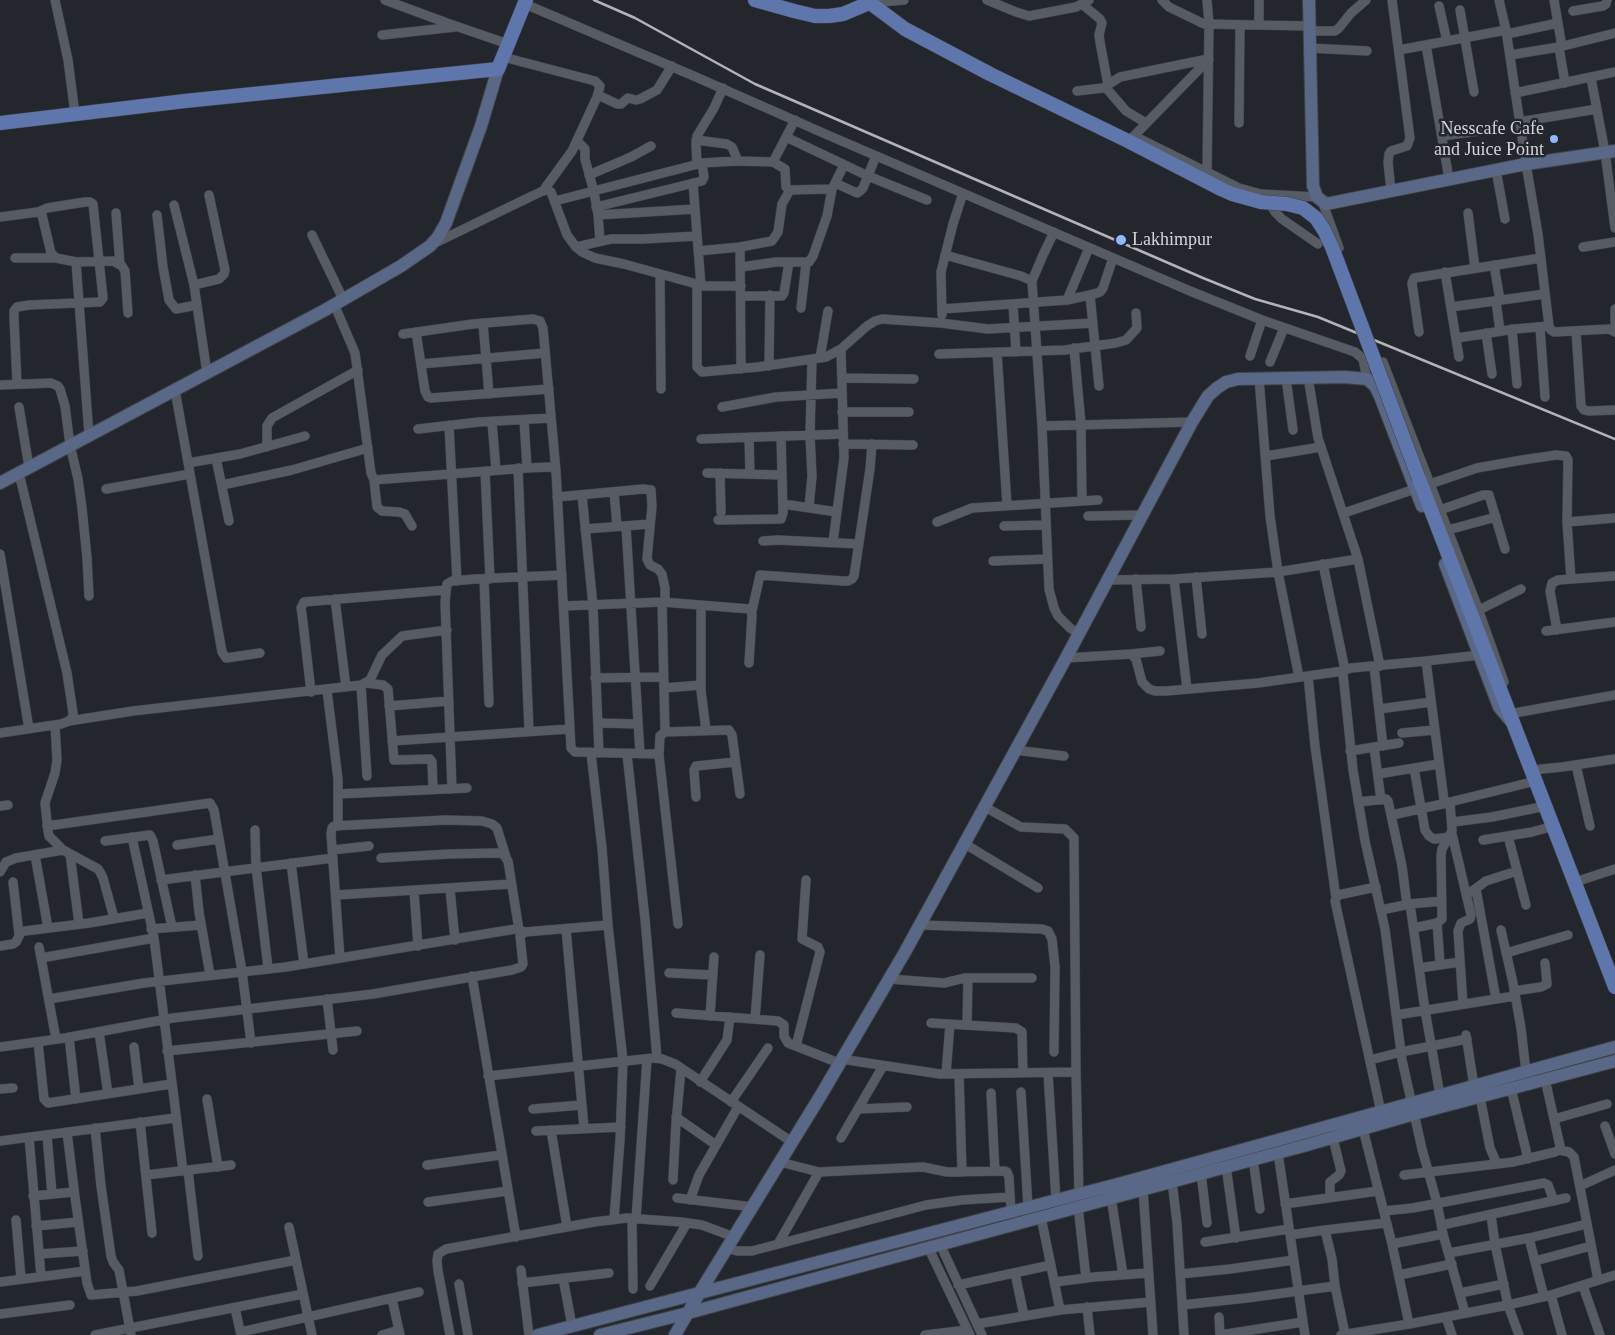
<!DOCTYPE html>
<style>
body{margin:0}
canvas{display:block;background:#23262c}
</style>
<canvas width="1615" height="1335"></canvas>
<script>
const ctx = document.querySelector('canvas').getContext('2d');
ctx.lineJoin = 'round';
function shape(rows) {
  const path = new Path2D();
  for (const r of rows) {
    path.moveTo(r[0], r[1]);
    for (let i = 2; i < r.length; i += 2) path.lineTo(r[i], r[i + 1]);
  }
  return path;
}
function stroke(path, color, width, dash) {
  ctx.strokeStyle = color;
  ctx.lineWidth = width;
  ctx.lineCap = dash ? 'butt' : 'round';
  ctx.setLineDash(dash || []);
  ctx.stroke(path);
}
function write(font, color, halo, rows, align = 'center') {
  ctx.font = font + ' "Times New Roman",serif';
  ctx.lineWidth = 5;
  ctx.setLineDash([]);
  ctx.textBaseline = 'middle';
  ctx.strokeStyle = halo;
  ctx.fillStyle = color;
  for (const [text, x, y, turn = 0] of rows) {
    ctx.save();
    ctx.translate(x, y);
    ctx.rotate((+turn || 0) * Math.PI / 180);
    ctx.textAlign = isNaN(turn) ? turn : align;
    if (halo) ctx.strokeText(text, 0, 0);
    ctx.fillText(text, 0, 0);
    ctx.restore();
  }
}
const street = shape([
 [55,0,68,60,75,114],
 [385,0,447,23,508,44],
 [987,0,1016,12,1029,16,1076,7,1089,0],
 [1162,0,1169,7,1204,24,1309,26],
 [1207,0,1209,24,1207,173],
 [1499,0,1506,30,1526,164,1538,234,1549,326,1551,330,1554,332,1609,329,1615,332],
 [1554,0,1562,47],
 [870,3,904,0],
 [525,4,696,77,830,136,1190,291,1262,320,1355,352,1363,359,1367,379],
 [1082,4,1100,19,1102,23,1099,35,1100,42,1108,85],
 [1439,6,1447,41],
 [1460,10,1474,92],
 [1573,11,1603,6,1606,4,1607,0],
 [1259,25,1259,0],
 [1309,31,1335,31,1339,28,1351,13,1366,0],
 [1507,34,1558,23],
 [382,35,455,27],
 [1426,45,1449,179],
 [1309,48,1367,51],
 [1399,50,1506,30],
 [1510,55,1559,47],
 [503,57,595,81,600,86,597,97,572,151,543,191],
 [1591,78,1605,152,1615,228],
 [1565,83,1559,47,1615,33],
 [1103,88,1120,77,1208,59],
 [1077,91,1103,88,1107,89,1126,111,1146,123],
 [1515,93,1615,72],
 [598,95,617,104,621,104,628,98,636,100,640,99,657,90,672,66],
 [1519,122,1597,109],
 [1239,123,1240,25],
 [1134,136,1239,188,1261,194,1317,197],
 [1442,136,1479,131],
 [786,137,868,176,927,200],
 [696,140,727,144,732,147,738,161],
 [1130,140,1209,59],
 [577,141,585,149,585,159,594,192,598,215,600,241],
 [773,162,785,169,786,187,790,190,832,189],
 [697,164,696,144,697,136,714,108,723,88],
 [1496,170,1505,219],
 [589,175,631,157,651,146],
 [693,183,701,286],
 [835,183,857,193,860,191,863,188,876,156],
 [1391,191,1388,162,1389,154,1391,151,1407,146,1410,138,1392,0],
 [1267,199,1275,212,1282,219,1318,244],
 [555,201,702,163,736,161,773,162,795,120],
 [1322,201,1339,248],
 [174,205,194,285],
 [596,207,702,181,704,177,702,163],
 [116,213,120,265],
 [1468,213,1475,268],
 [157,215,163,267,169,300,176,309,197,305],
 [598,215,695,209],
 [0,217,38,212,42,215,51,253,56,258,76,262,113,261,122,266,125,271,128,313],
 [312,235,343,299],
 [435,243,532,196,543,191,547,190,551,192,567,235,576,247,582,252,595,258,624,264,693,283,697,286,697,367,702,372,758,367,826,357,841,349,867,326,875,321,882,319,941,323,988,329,1093,323],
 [576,247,611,239,643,239,697,236],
 [740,247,741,369],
 [1583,247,1615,242],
 [698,251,740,247,772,241,778,232,782,204,790,190],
 [945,255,1021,276,1032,281,1042,426,1049,589,1054,608,1058,616,1070,628,1079,634],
 [15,258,56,258],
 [76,262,89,435],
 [1494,265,1500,300],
 [741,267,776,262,809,262,813,256,827,216,832,189,844,165],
 [1445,272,1459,357],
 [660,274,661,389],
 [1032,281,1043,255,1054,232],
 [698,286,741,286],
 [1090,295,1099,386],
 [741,296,782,296,784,293,789,262],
 [1067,300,1089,248],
 [1496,301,1500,331],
 [334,304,355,353,371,473,374,480,527,468,549,467,553,468,556,471,571,748,575,752,656,754,659,755,678,924],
 [1013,304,1016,352],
 [1451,307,1545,294],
 [801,308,806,263],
 [942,309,1067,300,1094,294,1100,292,1103,288,1113,258],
 [1615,309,1615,324],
 [942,315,941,272,953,224,963,193],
 [483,323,489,394],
 [1540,327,1545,397],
 [1512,329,1517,384],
 [1576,331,1581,406,1584,410,1588,411,1615,410],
 [416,332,425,391,428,397,431,398,549,389],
 [1419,332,1412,283,1414,278,1541,258],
 [1486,333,1492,374],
 [403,334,473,324,533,319,540,321,543,328,556,471],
 [1457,338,1515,329,1549,326],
 [1074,348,1081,424,1082,501],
 [997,352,1007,505],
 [939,354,1065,350,1116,343,1126,340,1137,328,1136,313],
 [1250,356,1262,320],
 [820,358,828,311],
 [1270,362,1284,328],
 [1383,362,1476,603,1504,682],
 [421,364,545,353],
 [769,366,770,295],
 [207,373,194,285,219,279,224,274,225,270,209,195],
 [1308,377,1318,438,1358,559,1380,666],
 [842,378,914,379],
 [1259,378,1270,516,1278,572,1299,677],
 [1286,378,1293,430],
 [17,384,14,317,14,311,17,307,29,305,100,302,103,298,93,204,90,202,85,202,47,208,38,212],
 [0,385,51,383,58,386,60,389,65,406,70,445,78,479,82,508,87,558,89,596],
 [175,390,222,652,226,658,260,653],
 [19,407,29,467],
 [722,407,776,397,842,393],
 [842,412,909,412],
 [524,420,527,468],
 [492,422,496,470],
 [449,425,457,581],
 [1042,426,1192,422],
 [418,429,479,422,551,418],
 [749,437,750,474],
 [701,439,843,434],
 [843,444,913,445],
 [267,447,267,426,272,418,358,370],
 [1266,456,1321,447],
 [216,458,229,521],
 [188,463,240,454,305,436],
 [518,468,529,731],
 [485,471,490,579],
 [707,473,782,475],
 [720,473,721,512],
 [374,480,377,507,382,511,399,512,405,514,412,526],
 [1430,484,1477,468,1522,460,1556,455,1566,456,1568,460,1567,522,1571,579],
 [222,485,292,470,368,448],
 [106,489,190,474],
 [614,492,617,526],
 [582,495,593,606,599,753],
 [557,497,643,489,651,490,652,506,647,559,650,565,658,569,662,574,665,588,665,602],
 [783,504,837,512],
 [809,507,812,476,810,435,812,360],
 [1440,510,1483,495,1489,495,1505,549],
 [1344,513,1415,489],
 [1088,516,1142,515],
 [718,520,781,519,783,513,781,436],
 [937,522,972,508,1098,500],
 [1567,522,1615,518],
 [626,526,640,754],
 [1004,526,1046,525],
 [585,529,650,524],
 [1448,530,1496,517],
 [763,541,778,540,859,544],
 [833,542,844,458,841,349],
 [0,554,29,729],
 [993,561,1047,559],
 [1323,564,1345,670],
 [1196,577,1202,634],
 [484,579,489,703],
 [1136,579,1141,627],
 [1174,579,1187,689],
 [1107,580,1174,579,1278,572,1358,559],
 [335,599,346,687],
 [662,602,665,732],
 [701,605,701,691,706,730],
 [564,606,662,602,750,609,752,615,749,663],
 [1479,610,1521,589],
 [752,611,760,575,843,581,848,581,852,579,854,576,870,469,872,444],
 [1557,630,1550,591,1552,583,1558,580,1614,576],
 [1546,631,1615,622],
 [1131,654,1160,651],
 [1066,658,1131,654,1136,659,1142,682,1149,689,1155,691,1166,691,1258,683,1343,671],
 [1426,661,1444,800,1445,803,1450,802],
 [1374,666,1383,746],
 [1308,676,1315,746,1336,898],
 [595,678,663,677],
 [366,683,383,685,388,689,394,760,430,759,432,762,433,790],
 [361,685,367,776],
 [664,688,701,685],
 [327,690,338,779,338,826],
 [311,692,302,614,301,608,304,602,446,590],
 [389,706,449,701],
 [1379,709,1431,702],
 [1509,714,1615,695],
 [69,721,133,711,361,685,370,680,382,655,402,636,447,630],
 [598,723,638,724],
 [55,725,57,760,55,773,45,803,48,831,49,836,63,850,98,869,100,872,103,878,114,918],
 [0,733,61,724,69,721,73,716,73,713,67,673,19,473],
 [1402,733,1435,730],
 [392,741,569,729],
 [1374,747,1381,800],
 [1015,750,1064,756],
 [1350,751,1399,743],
 [591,753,602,848,608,925,623,1061,620,1140,614,1219],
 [627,754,645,919,657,1058],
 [659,755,660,736,665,732,729,730,732,735,740,794],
 [1576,765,1590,826],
 [1414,768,1425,830,1429,836,1434,839,1450,837],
 [1532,770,1562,767,1615,759],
 [1378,774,1439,764],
 [452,789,445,602,447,584,452,581,476,579,562,575],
 [338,794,467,788],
 [696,797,694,770,696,766,735,762],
 [1358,802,1386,799,1388,801,1402,866,1407,905],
 [0,806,8,805],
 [985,807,1021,827,1065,829,1074,838,1076,1072,1079,1194],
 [1392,815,1447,803],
 [1453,822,1492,817,1546,806],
 [47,826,210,803,214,810,242,971,251,1043],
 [255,830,256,867,268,968],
 [1452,834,1471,915,1470,919,1461,923,1458,931,1463,1004],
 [1508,836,1526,905],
 [132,837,154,938,183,1171],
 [1483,840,1532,832,1554,826],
 [105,841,150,835,153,841,172,927],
 [965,844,1038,888],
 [177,845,219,839],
 [332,850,369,846],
 [70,854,79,924],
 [35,855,48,928],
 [381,858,449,854,497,853,503,854,508,861,519,930],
 [291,863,304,964],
 [0,872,6,862,16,858,63,850],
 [195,875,199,912,210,975],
 [161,880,333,858],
 [13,882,19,934],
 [1575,882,1615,869],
 [1376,887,1338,895,1335,901,1381,1112],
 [450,889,455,940],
 [1476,889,1496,999],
 [414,891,418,946],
 [1471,892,1486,881,1517,871],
 [336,895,511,884],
 [1410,904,1425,1010,1440,1095],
 [1381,910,1410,904,1442,901],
 [1437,923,1440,964],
 [920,925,1042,929,1048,931,1052,939,1055,967,1054,1052],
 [1414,928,1437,923,1442,919,1441,855,1442,849,1452,831,1450,802,1536,781],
 [151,929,201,925],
 [566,929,584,1128],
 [1501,930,1513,983,1521,1028,1526,1072],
 [0,946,13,944,16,942,21,932,25,931,89,923,148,913],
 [39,947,56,1039],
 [1506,953,1568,935],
 [41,958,154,938],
 [340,958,331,834,332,828,334,826,445,820,482,821,492,824,497,828,506,857],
 [1419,968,1460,962],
 [669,973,713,975],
 [472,976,516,1237],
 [889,979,944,983,965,978,1032,978],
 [1514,991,1541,987,1547,984,1545,963],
 [49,999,144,983,286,967,503,931,516,929,525,932],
 [327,999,333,1050],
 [676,1013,778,1021,784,1025,784,1036,788,1043,839,1063],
 [1396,1015,1515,996],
 [710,1016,714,957],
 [755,1019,760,955],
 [931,1023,1016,1028,1022,1032,1023,1073],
 [967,1025,968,978],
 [99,1032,108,1094],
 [1466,1035,1474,1086],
 [69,1037,76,1099],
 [38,1042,44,1099,48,1103,171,1084],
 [796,1046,820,952,818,947,802,939,806,880],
 [0,1047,65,1038,173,1018,373,994,512,970,521,967,523,964,520,936,525,932,608,925],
 [134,1047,139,1089],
 [167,1051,357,1031],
 [841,1059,940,1074,1076,1072],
 [1370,1060,1401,1052,1467,1039],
 [1048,1073,1056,1200],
 [946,1074,950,1024],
 [959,1074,962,1172],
 [488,1076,653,1058,662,1059,675,1064,792,1142],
 [700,1082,727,1040,730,1017],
 [1511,1088,1528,1159],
 [0,1089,13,1088],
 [1021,1092,1028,1207],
 [991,1093,995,1171],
 [1480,1097,1490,1148,1497,1164],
 [207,1099,218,1167],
 [731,1102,768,1048],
 [533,1109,582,1105],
 [858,1109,907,1107],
 [676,1117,716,1145],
 [1554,1119,1607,1104],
 [140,1122,152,1233],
 [1605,1126,1615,1154],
 [95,1128,101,1186,111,1256,113,1262,119,1270,131,1335],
 [1363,1129,1392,1244,1409,1324],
 [551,1130,567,1227],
 [536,1131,621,1127],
 [67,1132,75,1197,87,1283,91,1295,137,1291,296,1260],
 [47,1135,52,1194],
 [29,1137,41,1276],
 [841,1138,883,1066],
 [0,1141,175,1118],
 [1559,1150,1569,1152,1574,1157,1598,1280],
 [1253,1159,1260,1209],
 [780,1162,819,1172,923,1167,947,1172,1005,1171,1007,1172,1009,1177,1011,1211],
 [427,1165,501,1155],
 [1226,1166,1236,1238],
 [188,1170,198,1256],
 [1201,1173,1207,1223],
 [146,1175,231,1165],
 [1404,1175,1513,1162,1555,1152,1559,1150,1560,1146,1545,1079],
 [673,1180,676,1123,681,1069],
 [1172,1181,1177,1223,1184,1335],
 [1580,1186,1615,1170],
 [1143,1189,1153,1335],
 [33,1196,74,1192],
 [1111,1197,1123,1275],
 [1330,1197,1330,1182,1339,1175,1341,1171,1333,1138],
 [677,1198,753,1207],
 [690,1200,699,1175,738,1107],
 [428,1202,508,1191],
 [1285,1204,1378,1191],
 [1078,1206,1086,1278],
 [1384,1211,1413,1208,1544,1183,1548,1185,1554,1201],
 [1491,1215,1495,1244,1508,1305,1519,1335],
 [1041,1217,1060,1310],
 [632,1218,633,1289],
 [636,1219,647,1059],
 [16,1220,21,1278],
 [1442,1225,1566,1198],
 [36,1226,78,1222],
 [289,1227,312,1335],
 [1325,1230,1332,1259,1335,1286,1345,1334],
 [1290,1235,1325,1230,1386,1223],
 [1529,1238,1544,1297],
 [1205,1242,1289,1229],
 [778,1244,819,1172],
 [940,1244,982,1335],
 [1392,1244,1443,1234],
 [928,1247,970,1335],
 [726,1248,737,1251,752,1251,926,1205,962,1200,1010,1197],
 [1449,1253,1529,1238,1587,1224],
 [39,1254,83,1251],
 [1535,1261,1591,1246],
 [521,1270,529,1335],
 [1015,1273,1024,1316],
 [1180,1274,1230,1269,1294,1260],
 [1399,1275,1452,1264],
 [563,1278,572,1326],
 [0,1282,85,1271],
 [1055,1282,1094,1277,1148,1273],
 [522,1283,609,1273],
 [459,1284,468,1335],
 [958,1285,1051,1265],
 [650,1286,687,1223],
 [1583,1286,1600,1335],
 [1460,1293,1504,1284],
 [1551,1295,1562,1335],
 [392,1299,400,1335],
 [1182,1305,1247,1298,1335,1286],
 [1087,1307,1090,1335],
 [235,1308,241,1335],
 [1465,1313,1443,1234,1437,1203,1422,1149,1402,1060,1385,929,1365,841,1353,770,1343,674,1345,670,1351,668,1426,661,1480,655],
 [0,1314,70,1305],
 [1219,1317,1220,1335],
 [1446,1317,1452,1335],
 [1303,1322,1305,1335],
 [977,1324,1060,1310,1151,1302],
 [241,1332,419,1292],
 [95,1335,303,1294],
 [382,1335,399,1330],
 [450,1335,438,1271,437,1261,438,1254,446,1249,594,1222,627,1218,681,1222,702,1225,734,1237],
 [925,1335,967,1330],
 [1220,1335,1303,1322,1278,1153],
 [1341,1335,1409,1324,1508,1305,1551,1295,1615,1275]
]);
const secondary = shape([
 [1309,0,1313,186,1317,197,1326,204,1526,164,1615,151],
 [0,483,325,310,401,266,430,246,438,237,446,223,481,126,498,69],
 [1445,564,1499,707,1510,720],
 [538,1335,1122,1183,1615,1047],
 [600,1335,688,1313,1307,1145,1414,1114,1615,1061],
 [675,1335,700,1292,821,1095,905,952,1066,658,1192,422,1208,396,1217,388,1226,382,1238,379,1345,377,1367,379,1375,386,1380,396,1422,506]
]);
const primary = shape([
 [755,0,794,11,815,16,829,16,843,14,869,3],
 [866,0,905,29,990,74,1128,141,1221,189,1232,194,1261,202],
 [0,123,185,101,498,69,526,0],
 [1419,479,1615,987]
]);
stroke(street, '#404248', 10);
stroke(secondary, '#404248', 14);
stroke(primary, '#404248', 15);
stroke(street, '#575b63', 9);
stroke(secondary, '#5a6887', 12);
stroke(primary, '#5e76ac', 14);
stroke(shape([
 [594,0,635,18,755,84,1203,278,1255,299,1318,317,1615,439]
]), '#b2b4b8', 2.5);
const primaryBridge = shape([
 [1261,202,1287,204,1303,208,1316,218,1324,230,1332,247,1419,479]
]);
stroke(primaryBridge, '#404248', 15, []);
stroke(primaryBridge, '#5e76ac', 14);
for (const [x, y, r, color] of [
 [1554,139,5,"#95b6fd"],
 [1121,240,6,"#95b6fd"]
]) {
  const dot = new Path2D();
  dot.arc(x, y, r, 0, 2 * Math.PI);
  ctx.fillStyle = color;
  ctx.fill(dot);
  stroke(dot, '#23262c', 2);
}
write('18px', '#d3d5d9', '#23262c', [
 ["Nesscafe Cafe",1544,129],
 ["and Juice Point",1544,150],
 ["Lakhimpur",1132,240,"left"]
], 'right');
</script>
